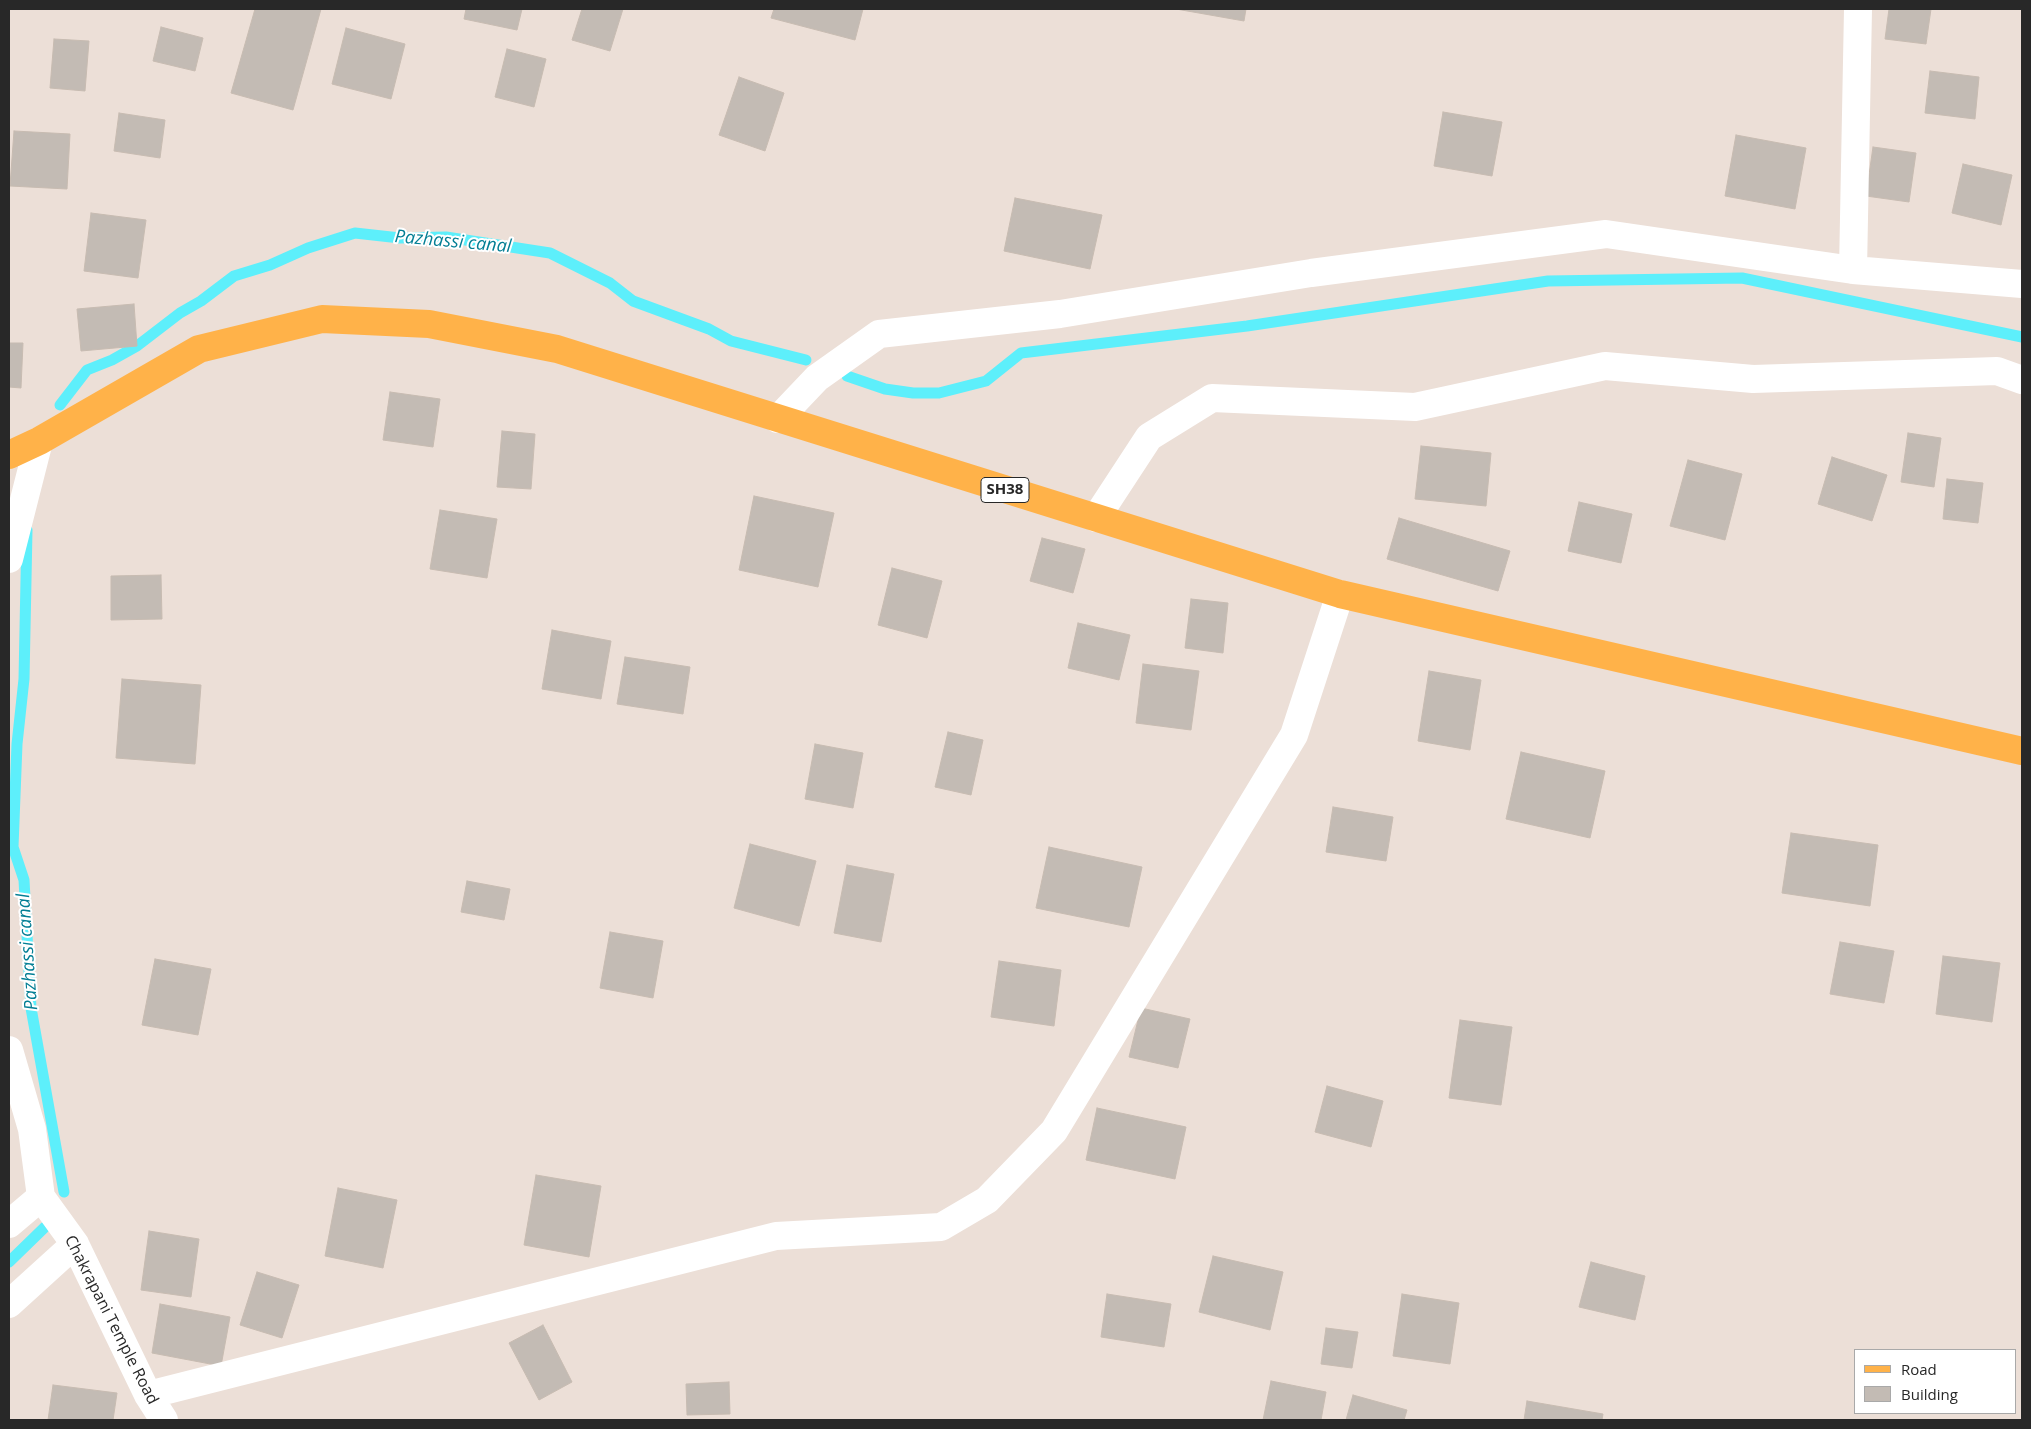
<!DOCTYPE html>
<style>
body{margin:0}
#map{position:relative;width:2031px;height:1429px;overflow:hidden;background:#ecdfd7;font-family:"Open Sans",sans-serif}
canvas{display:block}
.frame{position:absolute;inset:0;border:10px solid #282828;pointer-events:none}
.legend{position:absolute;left:1854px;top:1349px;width:162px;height:65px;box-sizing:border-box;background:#fff;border:1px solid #a9a9a9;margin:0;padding:6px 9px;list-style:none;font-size:15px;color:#282828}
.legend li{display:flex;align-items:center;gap:10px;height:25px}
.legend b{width:25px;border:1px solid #a9a9a9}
</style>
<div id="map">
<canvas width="2031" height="1429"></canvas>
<div class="frame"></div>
<ul class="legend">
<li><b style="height:6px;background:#ffb249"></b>Road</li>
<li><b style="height:14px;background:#c3bbb4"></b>Building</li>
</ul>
</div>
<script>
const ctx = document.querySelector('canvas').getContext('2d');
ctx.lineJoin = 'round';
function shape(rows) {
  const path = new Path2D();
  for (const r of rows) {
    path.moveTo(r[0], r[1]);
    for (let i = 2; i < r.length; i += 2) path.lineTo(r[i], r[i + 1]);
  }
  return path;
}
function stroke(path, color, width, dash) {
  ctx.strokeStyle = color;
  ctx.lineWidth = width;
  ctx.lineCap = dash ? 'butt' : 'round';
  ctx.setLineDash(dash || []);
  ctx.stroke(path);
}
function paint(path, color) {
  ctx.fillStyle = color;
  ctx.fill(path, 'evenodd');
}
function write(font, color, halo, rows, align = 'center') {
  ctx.font = font + ' "Open Sans",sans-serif';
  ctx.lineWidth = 4;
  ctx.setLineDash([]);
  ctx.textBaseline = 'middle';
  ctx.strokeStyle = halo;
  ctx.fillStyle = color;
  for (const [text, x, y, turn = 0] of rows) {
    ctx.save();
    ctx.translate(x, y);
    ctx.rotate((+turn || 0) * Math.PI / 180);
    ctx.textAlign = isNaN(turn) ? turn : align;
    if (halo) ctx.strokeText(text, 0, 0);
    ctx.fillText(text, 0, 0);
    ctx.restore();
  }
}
stroke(shape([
 [847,376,885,389,913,393,939,393,986,381,1021,353,1247,326,1548,281,1742,278,2022,337],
 [60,405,87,370,112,360,137,346,180,313,201,301,234,276,270,265,308,248,355,233,400,238,446,237,550,253,610,283,633,301,709,329,731,341,806,360],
 [27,530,24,679,17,744,13,847,24,880,31,1008,64,1192],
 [9,1262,45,1227]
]), '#5deffb', 11);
const building = shape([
 [255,9,321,9,293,110,231,93,255,9],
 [466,9,522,9,517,30,464,19,466,9],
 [582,9,623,9,610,51,572,40,582,9],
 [774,9,863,9,855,40,771,18,774,9],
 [1176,9,1246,9,1244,21,1176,9],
 [1889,9,1931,9,1926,44,1885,39,1889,9],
 [161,27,203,38,195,71,153,61,161,27],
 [346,28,405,44,391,99,332,84,346,28],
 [54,39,89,41,85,91,50,88,54,39],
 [507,49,546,59,534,107,495,97,507,49],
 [1930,71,1979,77,1975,119,1925,113,1930,71],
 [739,77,784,93,765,151,719,135,739,77],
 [1443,112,1502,122,1492,176,1434,166,1443,112],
 [119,113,165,120,160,158,114,151,119,113],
 [14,131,70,134,67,189,10,186,14,131],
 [1736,135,1806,148,1795,209,1725,196,1736,135],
 [1873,147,1916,153,1909,202,1866,196,1873,147],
 [1963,164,2012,175,2001,225,1952,213,1963,164],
 [1015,198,1102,215,1090,269,1004,251,1015,198],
 [91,213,146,220,138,278,84,271,91,213],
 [134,304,137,346,81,351,77,309,134,304],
 [9,343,23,343,21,388,9,387,9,343],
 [390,392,440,399,433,447,383,440,390,392],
 [502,431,535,434,531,489,497,487,502,431],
 [1908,433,1941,438,1934,487,1901,482,1908,433],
 [1421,446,1491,453,1486,506,1415,499,1421,446],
 [1832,457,1887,475,1872,521,1818,504,1832,457],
 [1688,460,1742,474,1725,540,1670,526,1688,460],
 [1947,479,1983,483,1978,523,1943,519,1947,479],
 [754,496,834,513,818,587,739,570,754,496],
 [1579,502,1632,514,1621,563,1568,551,1579,502],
 [440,510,497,519,487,578,430,569,440,510],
 [1399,518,1510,551,1498,591,1387,559,1399,518],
 [1042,538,1085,549,1073,593,1030,581,1042,538],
 [892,568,942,581,927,638,878,625,892,568],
 [161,575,162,619,111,620,111,576,161,575],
 [1191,599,1228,603,1223,653,1185,648,1191,599],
 [1078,623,1130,635,1119,680,1068,668,1078,623],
 [552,630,611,641,601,699,542,689,552,630],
 [625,657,690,667,683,714,617,704,625,657],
 [1143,664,1199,671,1191,730,1136,723,1143,664],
 [1429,671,1481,680,1470,750,1418,741,1429,671],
 [122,679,201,685,195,764,116,758,122,679],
 [948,732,983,740,971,795,935,787,948,732],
 [815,744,863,753,853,808,805,799,815,744],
 [1521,752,1605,771,1590,838,1506,819,1521,752],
 [1333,807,1393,817,1386,861,1326,852,1333,807],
 [1791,833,1878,845,1870,906,1782,893,1791,833],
 [750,844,816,861,799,926,734,908,750,844],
 [1049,847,1142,867,1129,927,1036,908,1049,847],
 [847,865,894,874,881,942,834,933,847,865],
 [467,881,510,889,504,920,461,912,467,881],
 [610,932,663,941,653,998,600,988,610,932],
 [1840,942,1894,951,1884,1003,1830,994,1840,942],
 [1943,956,2000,963,1992,1022,1936,1014,1943,956],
 [155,959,211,969,198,1035,142,1025,155,959],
 [999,961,1061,970,1054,1026,991,1017,999,961],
 [1141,1008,1190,1019,1178,1068,1129,1057,1141,1008],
 [1460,1020,1512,1027,1501,1105,1449,1098,1460,1020],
 [1327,1086,1383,1101,1371,1147,1315,1132,1327,1086],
 [1097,1108,1186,1127,1175,1179,1086,1160,1097,1108],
 [536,1175,601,1186,589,1257,524,1245,536,1175],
 [338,1188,397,1200,383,1268,325,1256,338,1188],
 [149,1231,199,1239,191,1297,141,1290,149,1231],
 [1213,1256,1283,1272,1270,1330,1199,1312,1213,1256],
 [1591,1262,1645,1276,1635,1320,1579,1307,1591,1262],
 [257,1272,299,1285,282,1338,240,1325,257,1272],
 [1107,1294,1171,1304,1164,1347,1101,1337,1107,1294],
 [1402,1294,1459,1303,1450,1364,1393,1356,1402,1294],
 [160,1304,230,1317,221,1366,152,1353,160,1304],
 [543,1325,572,1382,539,1400,509,1343,543,1325],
 [1326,1328,1358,1332,1352,1368,1321,1364,1326,1328],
 [1271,1381,1326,1392,1321,1420,1263,1420,1271,1381],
 [729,1382,730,1414,687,1415,686,1384,729,1382],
 [53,1385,117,1393,113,1420,48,1420,53,1385],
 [1353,1395,1407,1410,1404,1420,1346,1420,1353,1395],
 [1527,1401,1603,1414,1602,1420,1524,1420,1527,1401]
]);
paint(building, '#c3bbb4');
stroke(building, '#c7bbb1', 1);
stroke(shape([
 [1853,270,1858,9],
 [778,419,817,378,879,334,1060,314,1311,273,1606,234,1853,270,2022,284],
 [1096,518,1149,437,1212,398,1415,407,1605,366,1753,379,1997,371,2022,380],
 [9,559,39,441],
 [9,1050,32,1129,41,1197,75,1244,148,1395,164,1420],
 [9,1224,41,1197],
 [9,1304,75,1244],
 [148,1395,776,1236,941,1227,987,1200,1054,1131,1294,735,1340,594]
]), '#fff', 28);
stroke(shape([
 [9,455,39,441,199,349,322,319,429,324,557,349,1340,594,2022,751]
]), '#ffb249', 28);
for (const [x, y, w] of [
 [1005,490,48]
]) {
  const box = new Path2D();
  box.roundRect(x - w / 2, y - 12.5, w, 25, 4);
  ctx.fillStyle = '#fff';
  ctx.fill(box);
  stroke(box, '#282828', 1);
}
write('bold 15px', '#282828', null, [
 ["SH38",1005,490]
]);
write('16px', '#282828', '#fff', [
 ["Chakrapani Temple Road",111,1320,63]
]);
write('italic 18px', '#027e94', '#fff', [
 ["Pazhassi canal",453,242,5],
 ["Pazhassi canal",28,952,-94]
]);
</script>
